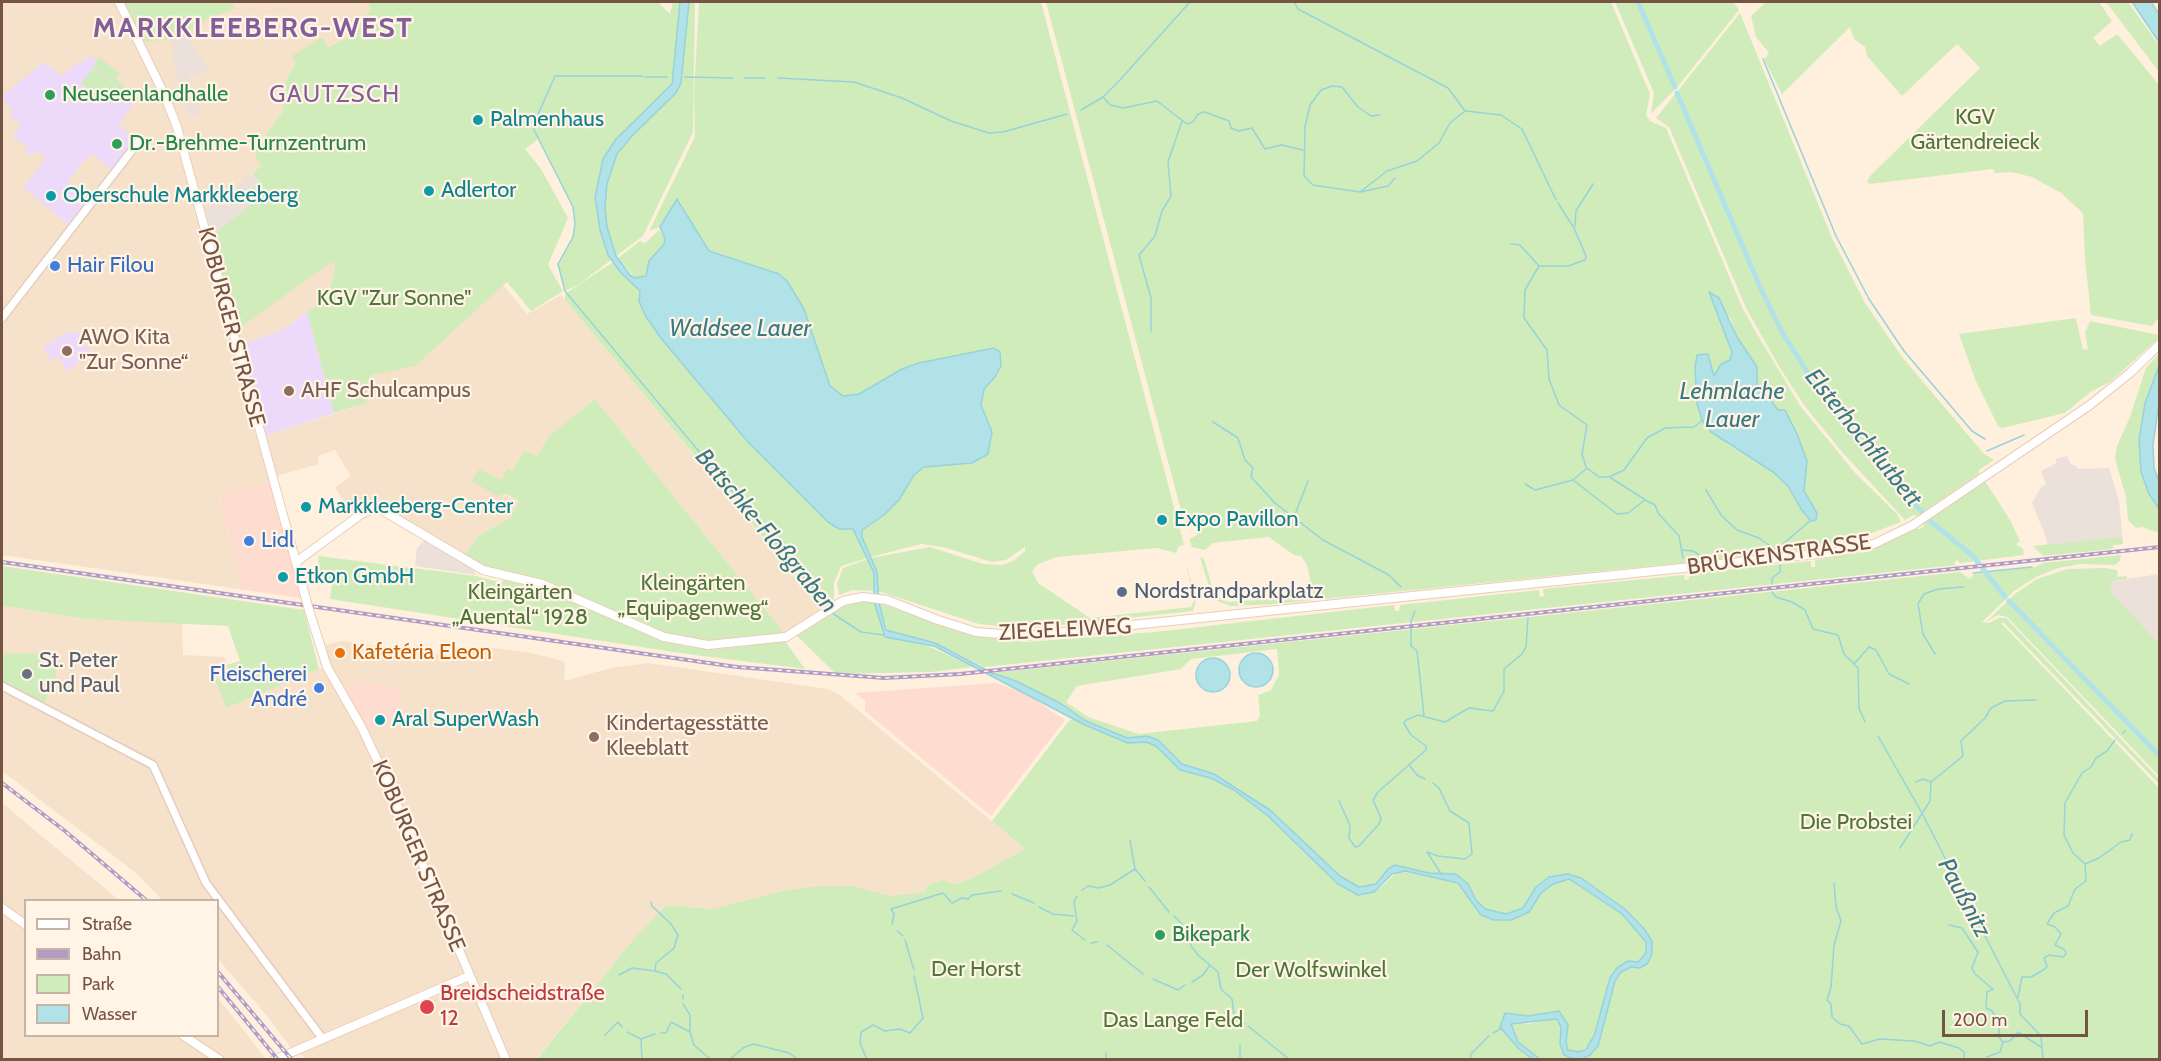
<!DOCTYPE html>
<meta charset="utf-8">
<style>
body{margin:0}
#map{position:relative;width:2161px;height:1061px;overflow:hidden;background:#fef0dd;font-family:Cabin,sans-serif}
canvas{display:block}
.frame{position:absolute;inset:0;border:3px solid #755444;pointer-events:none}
.legend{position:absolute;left:24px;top:899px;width:195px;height:138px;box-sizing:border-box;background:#fff4e5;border:2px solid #c8b4a5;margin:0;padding:8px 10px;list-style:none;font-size:18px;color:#755444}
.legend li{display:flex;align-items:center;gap:12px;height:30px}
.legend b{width:30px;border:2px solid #c8b4a5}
.scale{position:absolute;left:1942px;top:1010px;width:146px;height:27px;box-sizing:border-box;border:3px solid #755444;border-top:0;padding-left:8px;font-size:18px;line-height:21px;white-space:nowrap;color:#755444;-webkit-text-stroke:4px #fff4e5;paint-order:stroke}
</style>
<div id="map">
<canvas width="2161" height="1061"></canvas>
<div class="frame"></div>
<ul class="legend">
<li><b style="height:8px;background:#fff"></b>Straße</li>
<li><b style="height:8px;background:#b19cc6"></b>Bahn</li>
<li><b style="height:16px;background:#d1ecbb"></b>Park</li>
<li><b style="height:16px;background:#b1e2e8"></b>Wasser</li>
</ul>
<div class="scale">200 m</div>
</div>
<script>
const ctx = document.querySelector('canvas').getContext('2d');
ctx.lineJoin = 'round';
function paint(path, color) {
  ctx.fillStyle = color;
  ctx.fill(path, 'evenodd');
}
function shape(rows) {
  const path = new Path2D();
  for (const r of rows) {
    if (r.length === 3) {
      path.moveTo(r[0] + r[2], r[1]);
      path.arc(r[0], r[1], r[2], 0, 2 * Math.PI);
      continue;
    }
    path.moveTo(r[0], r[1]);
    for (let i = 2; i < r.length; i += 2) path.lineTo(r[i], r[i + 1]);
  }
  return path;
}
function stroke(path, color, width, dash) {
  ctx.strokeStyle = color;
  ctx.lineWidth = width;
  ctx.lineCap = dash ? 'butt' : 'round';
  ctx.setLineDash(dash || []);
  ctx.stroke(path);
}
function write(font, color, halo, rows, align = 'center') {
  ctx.font = font + ' Cabin,sans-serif';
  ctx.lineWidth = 4.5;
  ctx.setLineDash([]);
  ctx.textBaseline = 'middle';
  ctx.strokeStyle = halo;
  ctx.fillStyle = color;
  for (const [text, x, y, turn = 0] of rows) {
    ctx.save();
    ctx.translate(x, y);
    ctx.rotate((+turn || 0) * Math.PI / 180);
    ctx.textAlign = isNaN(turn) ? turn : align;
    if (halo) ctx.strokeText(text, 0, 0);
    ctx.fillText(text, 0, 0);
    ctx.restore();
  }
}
paint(shape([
 [2,2,368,2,371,11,357,32,327,47,322,38,296,63,287,77,282,113,257,146,261,165,229,194,200,213,331,262,335,266,328,297,281,331,237,346,271,434,367,403,371,375,415,365,503,285,527,314,561,295,824,612,785,634,595,399,548,437,537,456,502,481,479,469,473,482,519,501,510,518,478,536,462,558,380,509,354,519,335,487,351,476,335,450,318,456,319,464,273,477,274,481,219,497,238,570,242,574,239,589,2,555],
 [2,606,87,619,182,622,183,655,224,657,231,673,227,708,326,666,320,646,342,641,455,657,494,648,531,653,563,661,565,663,564,681,611,668,648,663,828,689,841,696,1025,849,970,879,954,884,943,880,927,885,925,892,891,896,853,886,782,891,713,909,666,905,633,940,536,1059,305,1059,296,1049,293,1051,269,1018,218,959,218,900,162,900,135,872,2,771],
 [2,803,119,900,26,900,26,1036,218,1036,218,998,266,1059,2,1059]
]), '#f6e1cb');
paint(shape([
 [274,481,306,599,239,589,242,574,238,570,219,496],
 [362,682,402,688,397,716,365,734,340,688],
 [996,683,1025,693,1065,720,991,816,865,711,865,701,855,693]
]), '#ffdcd0');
paint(shape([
 [183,34,209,67,199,76,190,72,186,92,199,93,200,114,190,117,179,92,171,39],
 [250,173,260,182,256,202,207,238,199,213,229,194],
 [2067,456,2071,465,2075,465,2078,469,2109,468,2119,500,2123,544,2046,552,2047,540,2032,503,2041,487,2046,484,2041,471,2057,463,2055,459],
 [425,540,472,568,476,575,415,566,417,548],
 [2159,574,2159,650,2109,597,2108,582]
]), '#ebe1da');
paint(shape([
 [90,55,96,61,99,57,120,74,116,79,138,98,118,125,139,142,115,172,91,153,67,182,91,203,72,228,23,187,46,159,36,151,30,156,25,151,28,148,13,135,21,125,9,115,12,110,2,96,44,62,61,76,80,61,83,63],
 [307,312,334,413,262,437,236,346,281,331],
 [76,330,92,354,67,371,58,356,51,360,43,348,67,332,70,334]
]), '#eddafa');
paint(shape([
 [119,2,232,2,234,9,205,20,174,39,139,42],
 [368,2,658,2,670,14,673,2,680,2,672,84,603,159,600,171,595,197,600,230,611,260,578,285,565,291,558,264,573,237,575,224,573,207,538,139,525,149,541,169,568,218,548,265,563,291,531,311,507,282,415,366,371,375,367,403,334,413,307,312,328,297,335,266,331,262,233,333,207,239,257,200,250,191,260,182,252,174,261,165,256,159,257,146,282,113,287,77,296,63,292,56,322,37,328,47,357,32,353,19,371,12],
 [689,2,695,2,693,132,643,236,616,256,607,227,605,207,607,184,617,154,681,83],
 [699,2,1041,2,1184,545,1179,546,1176,553,1157,548,1057,557,1038,564,1032,571,1038,583,1090,618,1191,607,1194,601,1185,559,1196,601,1193,611,1024,629,979,624,878,591,877,572,871,558,930,547,983,564,1002,565,1013,561,1025,551,1025,547,1006,560,992,562,943,547,921,544,871,557,861,533,862,530,884,515,899,500,914,475,924,467,972,463,992,432,981,405,984,389,995,377,969,354,919,363,902,369,859,394,843,396,830,387,804,309,779,274,709,251,679,200,677,200,660,227,649,231,695,137,694,93],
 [1046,2,1611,2,1650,94,1646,115,1650,121,1666,128,1743,309,1760,339,1801,407,1856,474,1897,514,1901,522,1851,541,1780,553,1275,604,1231,606,1219,602,1210,590,1200,557,1204,559,1214,593,1220,599,1229,602,1311,596,1313,593,1307,565,1301,556,1294,555,1269,537,1221,542,1213,543,1205,550,1192,547,1189,539,1197,535,1198,530,1194,521,1182,514],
 [1709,293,1731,319,1737,337,1757,367,1757,383,1778,410,1807,461,1804,491,1817,512,1811,521,1801,509,1788,486,1773,472,1727,444,1702,420,1697,404,1695,368,1710,358,1713,377,1730,360,1733,352],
 [1615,2,1733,2,1739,10,1679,85,1651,114,1654,93],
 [1766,2,2099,2,2112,21,2093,38,2100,46,2117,34,2159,85,2160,317,2152,326,2091,315,2085,259,2083,213,2061,193,2032,177,2011,172,1995,173,1993,169,1870,184,1867,182,1870,176,1980,68,1957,44,1902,96,1867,56,1865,47,1854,39,1850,27,1782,94,1764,59,1769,53,1756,37,1751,16],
 [2106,2,2128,2,2159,45,2159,72],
 [1740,13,1832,238,1865,303,1902,357,1984,454,1994,460,1979,470,1979,474,1917,516,1913,515,1905,520,1842,452,1804,405,1780,368,1746,308,1669,127,1656,118],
 [99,57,120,74,116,79,138,98,135,102,93,66],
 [94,68,119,89,106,104,96,96,93,98,89,94,91,92,81,83],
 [659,230,665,239,664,244,649,261,646,277,635,278,618,258,640,241,645,243],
 [613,262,640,291,639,301,645,315,660,337,748,442,839,529,853,529,868,558,841,566,834,583,834,599,830,604,822,608,565,300,565,294],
 [2076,318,2083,350,2088,349,2085,332,2090,321,2159,335,2159,338,2110,382,2092,391,2065,413,2002,428,1998,426,1975,379,1959,334],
 [2159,354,2159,366,2145,403,2139,440,2141,472,2149,494,2159,509,2159,533,2142,527,2136,528,2128,520,2126,497,2115,459,2117,446,2130,417,2146,368],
 [595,399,781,629,785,634,687,644,542,584,493,574,462,558,478,536,510,518,519,501,506,494,497,496,472,481,479,469,502,480,507,469,513,471,524,451,537,456,548,437],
 [1985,481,2010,520,2020,541,2016,544,2023,549,2024,555,1960,563,1957,560,1954,563,1956,565,984,667,935,643,888,632,879,603,969,635,1027,642,1155,632,1394,605,1395,611,1399,611,1400,605,1539,590,1540,597,1544,596,1543,589,1684,575,1685,580,1689,579,1689,574,1811,561,1811,567,1815,567,1815,560,1872,551,1858,552,1881,545,1915,528,1920,529,1924,526,1923,523],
 [2122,537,2123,544,2113,545,2113,549,2043,556,2033,546],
 [2121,555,2120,561,2115,565,2080,564,2058,568,2036,577,2014,591,1982,622,1989,623,1999,618,2006,618,2159,779,2159,784,2003,622,2002,624,2159,788,2159,1059,1582,1059,1598,1046,1615,981,1621,972,1631,967,1640,968,1648,963,1652,954,1652,941,1645,930,1625,909,1581,878,1568,874,1549,877,1536,887,1523,907,1506,914,1485,909,1476,900,1468,884,1456,874,1429,873,1395,865,1388,869,1376,884,1359,887,1340,876,1270,810,1236,787,1214,774,1182,764,1147,736,1127,738,1086,721,1028,686,992,673,1960,572,1970,579,1974,574,2036,567,2043,563],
 [1277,649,1279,675,1271,690,1258,695,1260,716,1257,721,1139,734,1088,717,1066,702,1077,686,1181,669,1191,659],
 [319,556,476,576,502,583,503,580,531,584,667,642,689,647,728,648,785,641,805,669,680,653,330,599,332,584,323,583,317,574],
 [868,559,874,573,875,591,853,590,839,595,837,584,843,568],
 [2,566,304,610,319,669,227,708,215,680,231,673,227,665,240,661,228,626,87,619,2,606],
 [2105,568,2117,570,2118,577,2127,576,2127,579,2112,581,2110,591,2159,644,2159,776,2007,617,1998,615,1986,622,2015,594,2037,579,2068,569],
 [859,601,874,602,885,637,920,642,973,667,931,672,836,674,796,635,834,610],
 [2,653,56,654,56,678,42,707,2,686],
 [1073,719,1128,743,1146,742,1156,746,1180,770,1211,778,1234,790,1268,816,1348,890,1380,888,1398,871,1454,881,1494,920,1529,912,1541,893,1553,884,1569,879,1622,914,1647,942,1646,953,1637,962,1628,962,1617,968,1610,978,1591,1043,1579,1052,1568,1050,1566,1042,1568,1025,1553,1011,1540,1016,1528,1016,1505,1013,1518,1048,1532,1059,536,1060,633,940,666,905,713,909,782,891,818,886,853,886,891,896,925,892,927,885,943,880,954,884,970,879,1025,849,992,821,1068,722],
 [1553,1019,1557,1019,1561,1027,1561,1051,1575,1059,1540,1059,1518,1042,1511,1029,1511,1024,1515,1022,1528,1024]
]), '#d1ecbb');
const water = shape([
 [680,2,689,2,681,83,676,93,632,136,617,154,607,184,605,207,607,227,616,256,630,275,635,278,646,276,649,261,664,244,665,239,660,227,677,199,709,251,779,274,787,281,804,309,830,386,843,396,859,394,902,369,919,363,994,348,1000,352,1001,366,995,377,984,389,981,405,992,432,988,454,972,463,924,467,914,475,899,500,884,515,862,530,862,537,877,572,879,603,886,630,935,643,992,673,1016,681,1060,703,1086,721,1127,738,1147,736,1158,740,1182,764,1214,774,1270,810,1340,876,1359,887,1376,884,1388,869,1395,865,1429,873,1456,874,1468,884,1476,900,1485,909,1506,914,1523,908,1536,887,1549,877,1568,874,1581,878,1625,909,1645,930,1652,941,1652,954,1648,963,1640,968,1631,967,1621,972,1615,981,1598,1046,1590,1055,1582,1059,1573,1059,1564,1055,1560,1044,1561,1027,1557,1019,1511,1024,1518,1042,1540,1059,1532,1059,1518,1048,1500,1027,1505,1013,1528,1016,1559,1011,1568,1025,1566,1042,1568,1050,1579,1052,1586,1049,1594,1036,1610,978,1617,968,1628,961,1638,962,1646,953,1646,942,1622,914,1580,886,1569,879,1553,884,1541,893,1529,912,1511,920,1494,920,1481,915,1458,883,1405,871,1392,874,1374,892,1358,895,1338,884,1268,816,1234,790,1211,778,1180,770,1156,746,1146,742,1128,743,1085,725,934,646,885,637,874,602,874,573,853,529,839,529,828,522,748,442,660,337,645,315,639,301,640,291,621,273,608,255,600,230,595,197,603,159,616,139,672,84,680,2],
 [2132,2,2151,2,2159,14,2159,42,2132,2],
 [1709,292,1719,298,1737,337,1757,367,1757,383,1778,410,1785,410,1797,434,1807,461,1804,491,1817,513,1816,520,1811,521,1801,509,1788,486,1773,472,1711,432,1702,420,1697,404,1695,368,1697,355,1708,354,1714,376,1721,364,1730,360,1732,352,1709,292],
 [2159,366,2159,403,2153,445,2154,468,2159,481,2159,509,2149,494,2141,472,2139,440,2145,403,2159,366],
 [1256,670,17],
 [1213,675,17]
]);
paint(water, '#b1e2e8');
stroke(water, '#96d3db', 1.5);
stroke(shape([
 [1294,2,1298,9,1448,88,1465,111],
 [1763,59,1836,236,1869,299,1904,351,1972,431,1985,439],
 [643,76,555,76,536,119,534,130,573,207,575,224,573,237,558,264,565,291,828,606],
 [645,77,667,77],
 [685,77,733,78],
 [744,78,765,78],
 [778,78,854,82,902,98,951,121,989,133,1003,132,1067,114],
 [1103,97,1110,105,1123,108,1157,101,1187,124,1193,122,1198,114,1205,112,1229,121,1231,128,1239,131,1252,128,1265,149,1282,145,1303,150],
 [1081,110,1103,97,1119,81,1190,2],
 [1466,111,1501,115,1522,129,1556,200],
 [1380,115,1371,116,1358,107,1342,87,1332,86,1321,90,1310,105,1305,127,1304,176,1313,185,1360,192,1388,186,1395,178],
 [1360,192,1387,171,1417,161,1439,143,1450,123,1465,111],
 [1558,203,1574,228,1586,256,1585,260,1568,266,1539,266,1525,290,1524,318,1547,350,1549,379,1559,405,1587,425,1582,454,1586,467],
 [1575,226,1576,211,1593,184],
 [1511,244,1520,245,1539,266],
 [1151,331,1151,298,1139,255,1155,236,1162,211,1171,196,1168,162,1182,121],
 [1213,422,1238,438,1245,460,1253,468,1251,477,1275,503,1323,540,1389,575,1401,587],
 [1987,451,2024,435],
 [1587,468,1599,477,1609,477,1624,470,1647,438,1665,428,1694,427,1703,420],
 [1611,478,1644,499],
 [1573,480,1617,514,1628,513,1645,500,1655,505,1658,513,1679,536,1683,558],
 [1525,484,1535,490,1573,480,1586,469],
 [1706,490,1721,515,1737,530,1759,538,1776,550,1811,520],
 [1294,517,1308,481],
 [1682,550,1693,551,1705,558],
 [1973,573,2032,567],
 [1772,584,1772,578,1780,572,1780,565],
 [1772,592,1776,597,1792,602,1805,610,1813,629,1838,635,1844,654,1858,668,1859,708,1865,722],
 [1415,611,1411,621,1411,646,1417,651,1424,715],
 [832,613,861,632,884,635],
 [1935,654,1923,634,1918,604,1924,594,1938,589,1963,587],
 [1854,664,1869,647,1876,650,1889,674,1909,684],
 [2123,733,2125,731],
 [1878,736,1923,815,2020,1004,2020,1014,2041,1036,2043,1060],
 [1410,766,1417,775,1425,779],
 [1931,782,1963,756,1961,741,1985,718,1991,708,2005,701,2036,700],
 [1433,783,1439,788,1450,811,1469,823,1472,854,1465,859,1438,856,1427,852,1442,875],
 [1339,801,1350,825,1349,838,1355,847,1359,846,1379,824,1381,818,1373,800,1378,792,1426,750,1426,746,1411,735,1404,723,1406,720,1418,715,1445,722,1469,708,1493,711,1504,691,1504,669,1522,654,1526,647,1528,618],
 [1130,840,1135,869],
 [1900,848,1930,801,1931,782,1923,779,1916,782],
 [2085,864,2073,853,2064,835,2065,803,2082,773,2091,767,2096,758,2107,751,2115,740],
 [1834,883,1836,907,1841,921,1834,945,1831,987,1827,1000,1831,1004,1832,1017,1840,1024,1849,1026,1862,1044,1880,1039,1914,1041,1930,1046,1939,1042,1959,1048,1964,1052,1964,1060],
 [1149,887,1169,912],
 [1082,890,1088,886,1099,888,1110,885,1135,869,1145,881],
 [1012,894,1034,903],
 [1077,896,1074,902,1077,921,1072,930,1085,940],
 [651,902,652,906,671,924,678,935,674,948,656,963,655,971,666,974,681,989],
 [1039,907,1053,914,1074,916],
 [1174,916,1190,932,1191,946,1198,955,1218,972,1221,989,1232,999,1234,1014,1245,1024],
 [892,924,894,914,891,909,943,893,952,903,962,898,968,899,972,895,1001,891],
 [1949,925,1962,928,1978,952,1972,968,1975,974,1993,989,1987,992,1986,1008,1992,1011,1999,1023,1999,1037,2003,1042],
 [897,931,903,936],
 [905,940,914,970],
 [1091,943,1097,942],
 [1107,945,1143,974],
 [619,975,632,968,655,971],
 [1153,979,1178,990,1185,985],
 [1192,982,1203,975,1210,965],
 [683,995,683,999],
 [2018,997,2022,977,2031,977,2045,969,2047,966,2044,958,2049,955,2063,957,2066,954,2065,950,2055,945,2061,934,2055,927,2047,924,2054,913,2068,906,2075,889,2086,881,2085,864,2099,858,2121,842,2130,840,2132,834],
 [683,1004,690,1015,690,1032,694,1045,711,1060],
 [1248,1026,1290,1060],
 [627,1032,641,1039],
 [661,1033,666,1033,671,1022,690,1032],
 [1493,1033,1502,1028],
 [605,1035,618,1022,622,1027],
 [1240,1045,1240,1060],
 [1106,1053,1106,1060],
 [1987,1057,2000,1052,2003,1042,2010,1041,2018,1032,2041,1047],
 [642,1060,641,1039,655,1034],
 [729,1060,743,1048,753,1044,789,1053,799,1060],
 [867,1060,860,1043,861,1032,873,1025,885,1031,900,1029,910,1033,923,1018,914,976],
 [1470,1060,1471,1054,1489,1036]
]), '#96d3db', 1.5);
stroke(shape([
 [1638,2,1675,87],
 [1677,93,1760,287,1782,332,1816,386,1849,430,1930,521,1973,556,2005,597],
 [2009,601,2160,756]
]), '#b1e2e8', 5);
const tertiary = shape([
 [2,318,140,140],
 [2,686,153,765,206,883,322,1038]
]);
const secondary = shape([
 [119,2,164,94,177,127,306,599],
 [296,562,360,515,372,509,380,509,483,570,542,584,664,637,708,645,786,637,843,601,863,597,887,600,938,620,976,632,1026,636,1837,552,1874,544,1913,525,2090,405,2130,373,2160,344],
 [309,610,327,667,362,728,386,779,506,1060],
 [2,908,26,925],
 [184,1036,220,1060],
 [274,1060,469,976]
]);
stroke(tertiary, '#e4cdbc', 10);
stroke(secondary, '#eacdb8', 10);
stroke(tertiary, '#fff', 7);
stroke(secondary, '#fff', 8);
const rail = shape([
 [2,562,737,667,884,678,960,674,2160,547],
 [2,783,65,831,146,900],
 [218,972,292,1060],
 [218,987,278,1060]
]);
stroke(rail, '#b19cc6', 4);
stroke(rail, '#fff4e5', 1.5, [4.5]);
const secondaryBridge = shape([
 [306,599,309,610]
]);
stroke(secondaryBridge, '#eacdb8', 10, []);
stroke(secondaryBridge, '#fff', 8);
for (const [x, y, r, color] of [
 [50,95,6,"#2e9e5b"],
 [478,120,6,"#0f9aa8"],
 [117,144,6,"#2e9e5b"],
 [429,191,6,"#0f9aa8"],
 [51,196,6,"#0f9aa8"],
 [55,266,6,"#3f7fe0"],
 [67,351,6,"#8d6e63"],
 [289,391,6,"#8d6e63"],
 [306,507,6,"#0f9aa8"],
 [1162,520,6,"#0f9aa8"],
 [249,541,6,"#3f7fe0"],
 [283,577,6,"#0f9aa8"],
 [1122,592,6,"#5c6f8a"],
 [340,653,6,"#e8710a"],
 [27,674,6,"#6b7280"],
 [319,688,6,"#3f7fe0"],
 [380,720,6,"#0f9aa8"],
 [594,737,6,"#8d6e63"],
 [1160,935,6,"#2e9e5b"],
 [427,1007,8,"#e0444e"]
]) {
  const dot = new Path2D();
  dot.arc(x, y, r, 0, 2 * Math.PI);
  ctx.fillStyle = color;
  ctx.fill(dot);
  stroke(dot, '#fff4e5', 2);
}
write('22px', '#27864d', '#fff4e5', [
 ["Neuseenlandhalle",62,95],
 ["Dr.-Brehme-Turnzentrum",129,144],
 ["Bikepark",1172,935]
], 'left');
write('22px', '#4d7639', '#fff4e5', [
 ["KGV",1975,118],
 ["Gärtendreieck",1975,143],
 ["KGV \"Zur Sonne\"",394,299],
 ["Kleingärten",693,584],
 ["„Equipagenweg“",693,609],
 ["Kleingärten",520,593],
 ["„Auental“ 1928",520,618],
 ["Die Probstei",1856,823],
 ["Der Horst",976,970],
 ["Der Wolfswinkel",1311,971],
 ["Das Lange Feld",1173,1021]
]);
write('22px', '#0d838f', '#fff4e5', [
 ["Palmenhaus",490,120],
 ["Adlertor",441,191],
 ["Oberschule Markkleeberg",63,196],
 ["Markkleeberg-Center",318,507],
 ["Expo Pavillon",1174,520],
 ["Etkon GmbH",295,577],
 ["Aral SuperWash",392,720]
], 'left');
write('22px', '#366cbe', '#fff4e5', [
 ["Hair Filou",67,266],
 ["Lidl",261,541],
 ["Fleischerei",307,675,"right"],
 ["André",307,700,"right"]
], 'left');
write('22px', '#755444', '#fff4e5', [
 ["KOBURGER STRASSE",231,327,75],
 ["BRÜCKENSTRASSE",1779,555,-8],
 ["ZIEGELEIWEG",1065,630,-3],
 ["KOBURGER STRASSE",418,856,67]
]);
write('22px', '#785e54', '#fff4e5', [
 ["AWO Kita",79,338],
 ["\"Zur Sonne“",79,363],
 ["AHF Schulcampus",301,391],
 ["Kindertagesstätte",606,724],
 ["Kleeblatt",606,749]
], 'left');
write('22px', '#4e5e75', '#fff4e5', [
 ["Nordstrandparkplatz",1134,592]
], 'left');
write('22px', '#c56008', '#fff4e5', [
 ["Kafetéria Eleon",352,653]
], 'left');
write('22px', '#5b616d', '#fff4e5', [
 ["St. Peter",39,661],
 ["und Paul",39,686]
], 'left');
write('22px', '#be3a42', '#fff4e5', [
 ["Breidscheidstraße",440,994],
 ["12",440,1019]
], 'left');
ctx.letterSpacing = '1.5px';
write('24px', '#835f99', '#fff4e5', [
 ["GAUTZSCH",335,95]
]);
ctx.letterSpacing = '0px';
write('italic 24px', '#3a7a83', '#fff4e5', [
 ["Waldsee Lauer",740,329],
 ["Lehmlache",1732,392],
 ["Lauer",1732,420],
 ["Elsterhochflutbett",1863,438,51],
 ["Batschke‐Floßgraben",766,531,50],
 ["Paußnitz",1964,898,62]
]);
ctx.letterSpacing = '1.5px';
write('bold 28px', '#835f99', '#fff4e5', [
 ["MARKKLEEBERG-WEST",253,29]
]);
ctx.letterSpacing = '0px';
</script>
